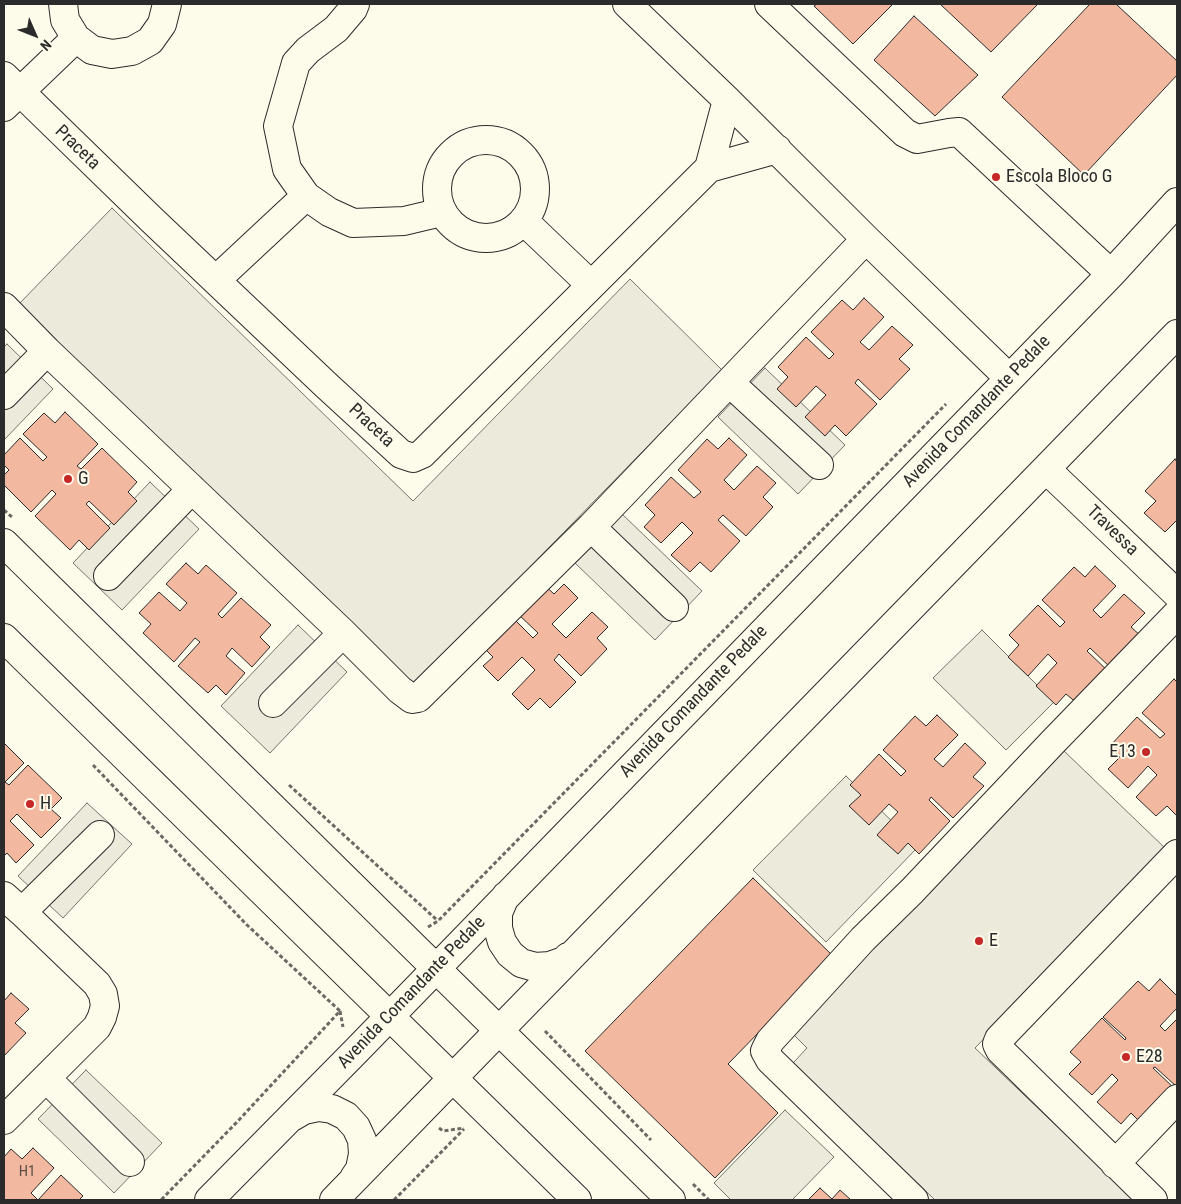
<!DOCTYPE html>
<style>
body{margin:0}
#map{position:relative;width:1181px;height:1204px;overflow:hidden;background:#fdfbea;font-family:"Roboto Condensed",sans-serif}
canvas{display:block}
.frame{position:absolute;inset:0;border:5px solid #2b2b2b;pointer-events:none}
.north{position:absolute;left:10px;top:10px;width:50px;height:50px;-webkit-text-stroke:4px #fdfbea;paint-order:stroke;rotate:134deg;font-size:14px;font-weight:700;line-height:20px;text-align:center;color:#2b2b2b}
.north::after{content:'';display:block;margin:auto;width:18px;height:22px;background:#2b2b2b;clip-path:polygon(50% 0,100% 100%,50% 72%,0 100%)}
</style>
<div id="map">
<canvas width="1181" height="1204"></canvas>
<div class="frame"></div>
<div class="north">N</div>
</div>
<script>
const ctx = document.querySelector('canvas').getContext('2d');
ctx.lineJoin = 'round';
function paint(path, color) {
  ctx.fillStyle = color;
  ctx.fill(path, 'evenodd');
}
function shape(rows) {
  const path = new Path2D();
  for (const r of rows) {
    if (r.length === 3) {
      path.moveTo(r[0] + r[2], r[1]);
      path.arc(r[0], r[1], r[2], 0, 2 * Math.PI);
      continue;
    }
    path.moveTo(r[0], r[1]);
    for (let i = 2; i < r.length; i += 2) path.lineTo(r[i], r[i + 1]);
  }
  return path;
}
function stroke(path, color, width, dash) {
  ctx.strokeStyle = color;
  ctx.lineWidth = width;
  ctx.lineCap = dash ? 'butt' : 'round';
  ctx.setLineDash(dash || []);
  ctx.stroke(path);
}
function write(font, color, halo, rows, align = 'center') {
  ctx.font = font + ' "Roboto Condensed",sans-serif';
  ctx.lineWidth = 4;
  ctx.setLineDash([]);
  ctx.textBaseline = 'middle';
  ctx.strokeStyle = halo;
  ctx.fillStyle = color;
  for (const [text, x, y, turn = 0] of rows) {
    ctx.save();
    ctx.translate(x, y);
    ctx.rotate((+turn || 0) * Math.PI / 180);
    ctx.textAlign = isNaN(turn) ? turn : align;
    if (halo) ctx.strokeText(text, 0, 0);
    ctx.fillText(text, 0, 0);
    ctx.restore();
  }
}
const parking = shape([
 [112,208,413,501,630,279,722,370,413,687,19,304,112,208],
 [7,344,53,389,4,440,4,347,7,344],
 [765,368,845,445,798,494,718,417,765,368],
 [150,482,199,529,122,610,73,563,150,482],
 [622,514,702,591,655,640,575,563,622,514],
 [298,625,347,672,270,753,221,706,298,625],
 [982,630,1054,702,1006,750,933,678,982,630],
 [1063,750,1166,849,975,1048,1134,1200,935,1200,793,1063,807,1048,791,1032,1063,750],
 [846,776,918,847,826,942,753,870,846,776],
 [87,803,132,844,63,918,18,876,87,803],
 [86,1070,162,1143,114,1193,38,1119,86,1070],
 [785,1110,834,1157,792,1200,731,1200,714,1183,785,1110]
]);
paint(parking, '#eceadb');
stroke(parking, '#74746e', 1);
const building = shape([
 [817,4,893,4,853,44,814,6,817,4],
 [940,4,1038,4,991,52,940,4],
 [1090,4,1116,4,1177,61,1177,75,1084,175,1002,97,1090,4],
 [914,16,978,75,935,116,874,60,914,16],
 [864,298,884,317,860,342,869,350,892,326,913,345,899,359,910,369,880,400,858,379,855,383,877,404,846,436,835,425,825,436,805,417,826,395,816,386,796,407,777,389,788,377,778,367,806,337,829,359,834,354,811,332,842,300,853,310,864,298],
 [65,412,98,444,77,466,81,469,102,448,137,482,128,492,137,501,114,525,89,501,86,504,110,528,89,550,79,540,70,550,35,516,56,494,52,490,31,512,4,485,4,475,9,470,4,465,4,455,20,438,43,461,47,457,23,434,44,413,55,423,65,412],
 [729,438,747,455,724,480,734,490,757,466,776,483,763,497,773,507,746,536,723,515,718,520,740,541,711,572,700,562,690,572,671,555,693,533,682,522,661,543,644,527,655,515,645,505,671,477,694,498,701,492,678,470,707,439,718,449,729,438],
 [1175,459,1177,462,1177,520,1165,532,1144,513,1156,501,1145,491,1175,459],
 [186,563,198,574,206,565,237,593,218,614,222,618,241,598,271,625,260,637,270,647,252,667,232,648,226,656,245,673,226,695,216,685,208,693,178,666,200,642,195,638,174,662,143,633,151,624,139,613,159,592,180,611,187,603,166,584,186,563],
 [1095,566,1116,586,1093,610,1101,618,1124,594,1145,613,1131,627,1142,637,1112,669,1090,648,1087,651,1109,672,1078,704,1066,694,1056,705,1036,686,1057,663,1048,654,1028,676,1008,657,1019,645,1009,635,1038,605,1060,627,1065,622,1042,600,1074,567,1085,577,1095,566],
 [543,584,554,594,564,584,578,598,552,624,566,638,592,612,608,627,597,638,607,649,581,676,559,654,554,660,576,682,550,708,540,698,528,710,512,694,535,670,522,657,498,681,483,666,493,657,482,646,511,616,533,638,538,633,516,612,543,584],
 [1174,679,1177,682,1177,816,1167,806,1156,816,1136,797,1157,775,1148,766,1128,788,1108,769,1120,757,1109,747,1137,717,1160,738,1165,734,1142,713,1174,679],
 [937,715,958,735,934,759,943,767,965,743,986,763,973,777,984,786,953,818,931,797,929,800,950,821,919,854,908,843,898,854,877,835,898,812,889,804,869,825,849,806,861,795,850,785,879,754,901,776,906,771,883,750,915,716,926,726,937,715],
 [4,743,24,763,5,782,9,785,28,765,62,798,51,809,61,818,41,838,17,814,10,821,34,845,16,863,7,853,4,856,4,743],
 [753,878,833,956,728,1064,778,1113,715,1178,585,1051,753,878],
 [1160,979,1177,996,1177,1008,1160,1026,1165,1031,1177,1019,1177,1087,1155,1067,1153,1068,1175,1089,1142,1124,1131,1113,1121,1124,1097,1102,1118,1080,1112,1074,1092,1095,1069,1074,1081,1062,1070,1052,1102,1018,1125,1040,1126,1038,1103,1017,1138,981,1149,991,1160,979],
 [11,993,29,1009,15,1023,26,1033,4,1056,4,1001,11,993],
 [33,1148,54,1168,31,1193,38,1200,61,1175,83,1196,79,1200,4,1200,4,1157,11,1149,22,1159,33,1148],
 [820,1188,832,1199,840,1190,851,1200,808,1200,820,1188]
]);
paint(building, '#f2b8a0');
stroke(building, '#2b2b2b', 1);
const minor = shape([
 [63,4,65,20,76,38,92,50,112,54,132,51,150,41,162,24,167,4],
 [627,4,727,100,866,239,1009,378],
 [769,4,905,133,917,139,949,133,959,132,1111,274],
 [4,76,152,220,326,385,401,454,413,458,422,454,709,168,777,149],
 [4,107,76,38],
 [486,189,49],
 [709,168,727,100],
 [306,196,287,169,278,126,296,63,308,50,336,29,353,9,355,4],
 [525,222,591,285],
 [216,280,306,196,329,212,353,223,404,221,442,212],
 [4,307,47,351,343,633,400,690,412,699,418,698,591,527,866,239],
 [730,383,819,465],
 [4,395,47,351],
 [1046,469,1177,594],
 [591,527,674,607],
 [4,543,671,1200],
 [108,576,192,489],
 [4,638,577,1200],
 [273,703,343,633],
 [4,896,22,912,97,984,103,994,105,1006,102,1017,97,1027,4,1120],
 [506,896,504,899,498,913,498,928,502,942,510,954,521,963,535,967,550,966,564,961,568,957],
 [22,912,100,835],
 [46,1078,130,1162],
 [292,1117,304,1110,318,1107,332,1109,346,1116,356,1127,362,1140,363,1154,360,1169,354,1178],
 [1115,1164,1177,1099],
 [209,1200,357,1050,1111,274,1177,202],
 [334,1200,1177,334],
 [914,1200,770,1060,765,1051,770,1041,863,939,912,891,1052,743,1177,614],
 [1153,1200,1000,1050,997,1044,999,1039,1177,854]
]);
stroke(minor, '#2b2b2b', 30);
stroke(shape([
 [4,510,13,518],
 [93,765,247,925,340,1011,237,1122,161,1200],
 [289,785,438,921],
 [428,927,438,921,946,404],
 [340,1011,343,1027],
 [545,1031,651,1140],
 [439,1128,443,1131,464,1128],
 [693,1184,709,1200],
 [394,1200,464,1129]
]), '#6a6964', 3, [4, 2.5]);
stroke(minor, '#fdfbea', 28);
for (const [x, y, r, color] of [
 [996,177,5,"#c62828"],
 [68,479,5,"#c62828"],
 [1146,752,5,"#c62828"],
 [30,804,5,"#c62828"],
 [979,941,5,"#c62828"],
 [1126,1057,5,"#c62828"]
]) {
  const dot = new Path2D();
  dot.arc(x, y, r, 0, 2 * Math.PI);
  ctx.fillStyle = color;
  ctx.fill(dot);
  stroke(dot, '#fdfbea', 2);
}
write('15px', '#5d4e48', null, [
 ["H1",27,1172]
]);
write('18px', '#2b2b2b', '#fdfbea', [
 ["Praceta",77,148,44],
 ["Avenida Comandante Pedale",977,412,-46],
 ["Praceta",371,426,43],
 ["Travessa",1112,531,44],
 ["Avenida Comandante Pedale",694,702,-46],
 ["Avenida Comandante Pedale",412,993,-46]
]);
write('18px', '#2b2b2b', '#fdfbea', [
 ["Escola Bloco G",1006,177],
 ["G",78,479],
 ["E13",1136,752,"right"],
 ["H",40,804],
 ["E",989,941],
 ["E28",1136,1057]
], 'left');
</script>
